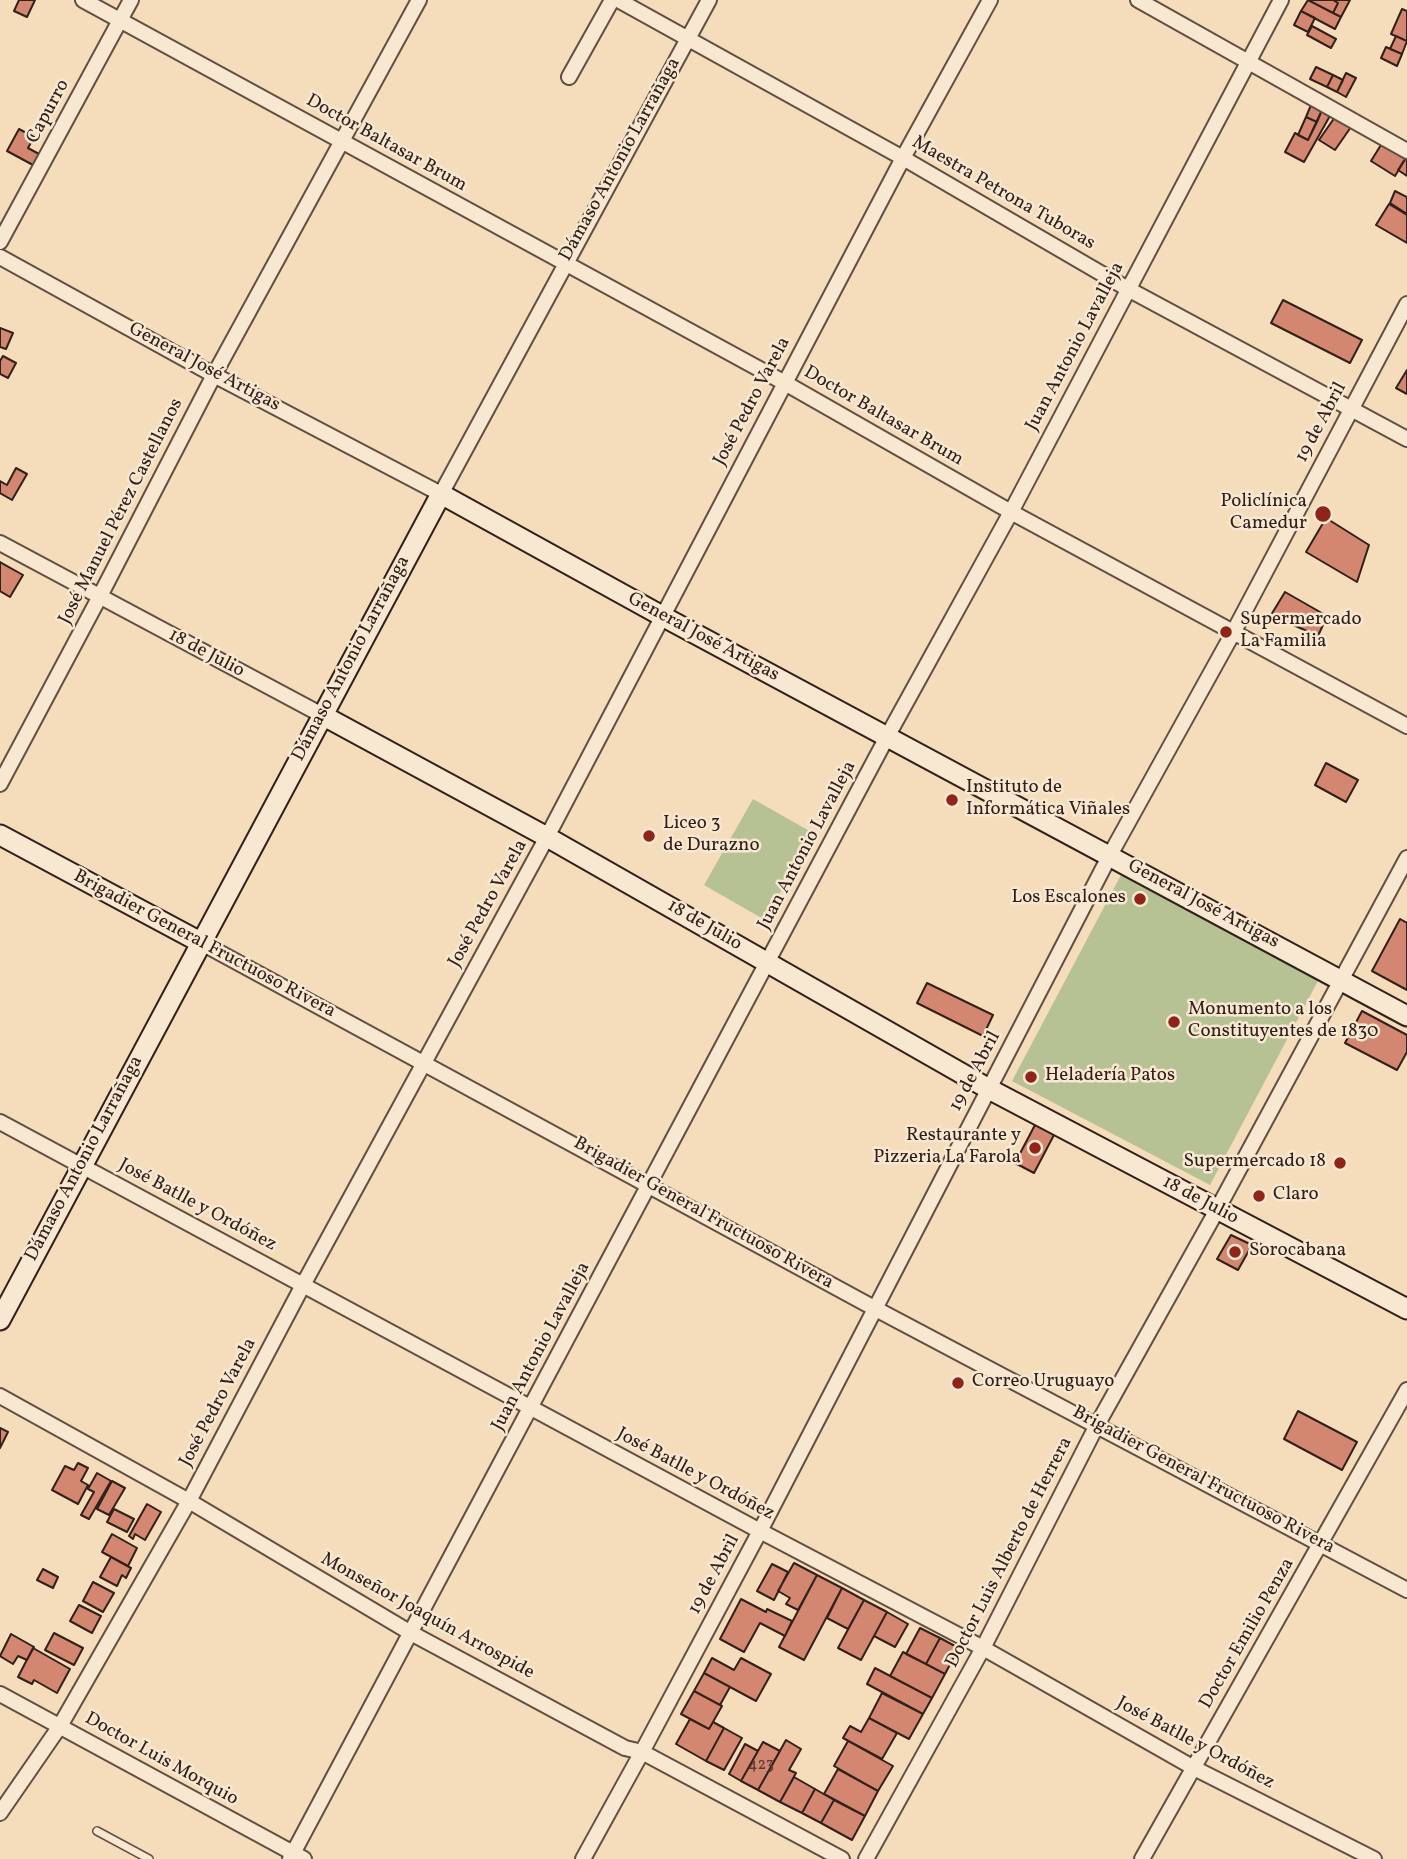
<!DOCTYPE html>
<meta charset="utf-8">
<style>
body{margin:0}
canvas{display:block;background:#f5dcba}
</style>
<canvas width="1407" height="1859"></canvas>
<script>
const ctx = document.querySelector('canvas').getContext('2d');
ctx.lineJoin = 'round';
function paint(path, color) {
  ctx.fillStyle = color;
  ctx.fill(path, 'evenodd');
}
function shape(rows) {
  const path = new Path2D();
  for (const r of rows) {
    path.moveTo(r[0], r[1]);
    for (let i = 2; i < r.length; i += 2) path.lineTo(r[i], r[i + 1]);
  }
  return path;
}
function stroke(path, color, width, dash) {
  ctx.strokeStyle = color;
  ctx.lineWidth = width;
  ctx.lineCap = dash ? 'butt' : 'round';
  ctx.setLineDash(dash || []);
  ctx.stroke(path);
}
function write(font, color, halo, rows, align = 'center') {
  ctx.font = font + ' Vollkorn,serif';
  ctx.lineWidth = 5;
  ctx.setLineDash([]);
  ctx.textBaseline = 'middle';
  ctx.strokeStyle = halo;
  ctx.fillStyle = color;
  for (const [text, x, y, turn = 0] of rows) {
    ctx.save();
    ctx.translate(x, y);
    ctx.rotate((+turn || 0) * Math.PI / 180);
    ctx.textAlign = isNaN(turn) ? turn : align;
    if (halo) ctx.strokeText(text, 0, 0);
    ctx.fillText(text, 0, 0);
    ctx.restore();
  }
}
paint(shape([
 [753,799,813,833,765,920,704,885],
 [1121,875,1319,979,1210,1185,1012,1081]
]), '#b7c294');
const building = shape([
 [19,0,35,0,27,17,14,11,19,0],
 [1308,0,1333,0,1338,3,1333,13,1308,0],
 [1308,0,1341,17,1335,29,1301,11,1308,0],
 [1333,0,1350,0,1341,17,1333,13,1338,3,1333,0],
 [1402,9,1407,11,1407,41,1391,34,1402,9],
 [1301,11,1315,18,1308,32,1294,25,1301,11],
 [1312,26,1336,39,1331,48,1307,35,1312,26],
 [1396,36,1407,41,1402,54,1390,49,1396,36],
 [1386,47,1402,54,1397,66,1381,58,1386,47],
 [1316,67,1333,75,1327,87,1310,79,1316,67],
 [1346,73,1356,78,1346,97,1337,92,1346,73],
 [1333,75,1343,80,1337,92,1327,87,1333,75],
 [1311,105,1322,110,1317,122,1306,117,1311,105],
 [1322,110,1331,114,1304,162,1285,152,1295,133,1308,140,1322,110],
 [1306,117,1317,122,1308,140,1298,135,1306,117],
 [1335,117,1351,127,1335,150,1319,140,1335,117],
 [19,129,34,137,28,148,39,154,33,165,7,151,19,129],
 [1384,140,1407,156,1395,176,1371,161,1384,140],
 [1407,156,1407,176,1398,170,1407,156],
 [1395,191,1407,197,1407,214,1390,203,1395,191],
 [1389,204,1407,215,1407,243,1376,225,1389,204],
 [1283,300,1362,340,1350,363,1271,323,1283,300],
 [0,328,13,333,6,349,0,347,0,328],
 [3,356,16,363,8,378,0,374,0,361,3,356],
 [1407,370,1407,394,1396,388,1407,370],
 [16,468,27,474,12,500,0,493,0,481,7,485,16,468],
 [1326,518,1369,545,1357,582,1306,552,1326,518],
 [0,562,23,575,10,597,0,591,0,562],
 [1285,592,1327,616,1318,636,1271,615,1285,592],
 [1326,763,1358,780,1346,802,1315,785,1326,763],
 [1400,919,1407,923,1407,990,1372,971,1400,919],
 [927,983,993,1015,983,1036,917,1003,927,983],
 [1362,1011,1407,1035,1407,1052,1397,1070,1345,1043,1362,1011],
 [1036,1123,1055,1133,1034,1173,1015,1163,1036,1123],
 [1231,1235,1252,1245,1238,1270,1217,1259,1231,1235],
 [1298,1411,1357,1442,1342,1470,1284,1439,1298,1411],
 [0,1428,8,1432,0,1448,0,1428],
 [78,1463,88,1468,81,1481,88,1485,78,1504,52,1490,65,1466,74,1470,78,1463],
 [97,1473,111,1481,89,1519,81,1515,94,1492,88,1489,97,1473],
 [112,1481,125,1488,109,1515,97,1509,112,1481],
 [147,1504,161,1512,145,1540,135,1534,133,1539,129,1536,147,1504],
 [114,1509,134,1519,127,1532,107,1522,114,1509],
 [112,1534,137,1548,128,1566,102,1552,112,1534],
 [111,1557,131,1568,126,1578,122,1575,117,1586,100,1577,111,1557],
 [794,1563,817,1575,798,1610,786,1604,790,1598,778,1591,794,1563],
 [772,1564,788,1572,774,1600,757,1591,772,1564],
 [43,1569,58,1577,53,1588,37,1580,43,1569],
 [817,1575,842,1588,804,1660,779,1647,817,1575],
 [93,1582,114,1593,103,1612,83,1601,93,1582],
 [842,1588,864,1600,848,1629,827,1618,842,1588],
 [741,1599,766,1612,767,1609,792,1621,785,1636,760,1623,744,1652,720,1639,741,1599],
 [864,1600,887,1612,861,1660,838,1648,864,1600],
 [79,1605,101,1616,92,1633,70,1621,79,1605],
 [887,1612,908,1624,895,1647,874,1636,887,1612],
 [920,1628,940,1638,926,1664,906,1654,920,1628],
 [54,1633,83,1648,74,1665,45,1650,54,1633],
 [11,1634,34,1647,27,1660,18,1656,13,1664,0,1656,11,1634],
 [940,1638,955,1646,956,1653,945,1674,926,1664,940,1638],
 [33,1648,70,1669,57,1693,34,1680,32,1684,18,1677,33,1648],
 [903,1652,945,1674,932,1698,890,1676,903,1652],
 [712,1658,734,1670,741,1658,771,1674,756,1701,704,1673,712,1658],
 [875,1668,932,1698,923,1714,867,1684,875,1668],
 [704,1673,730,1687,720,1705,694,1691,704,1673],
 [694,1691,722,1706,709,1729,681,1714,694,1691],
 [882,1693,923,1714,909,1739,869,1718,882,1693],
 [869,1718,897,1733,882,1759,843,1738,850,1726,861,1732,869,1718],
 [690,1719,709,1729,713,1722,724,1728,706,1761,676,1744,690,1719],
 [724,1728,742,1738,724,1770,706,1761,724,1728],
 [786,1740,801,1749,789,1770,796,1773,780,1802,758,1790,786,1740],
 [848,1741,893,1766,878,1791,834,1766,848,1741],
 [763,1742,780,1751,758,1790,741,1781,763,1742],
 [745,1744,758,1751,741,1781,729,1774,745,1744],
 [838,1769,878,1791,865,1816,824,1794,838,1769],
 [794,1777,815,1789,802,1813,780,1802,794,1777],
 [815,1789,834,1800,821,1823,802,1813,815,1789],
 [834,1800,865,1816,852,1840,821,1823,834,1800]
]);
paint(building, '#d38771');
stroke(building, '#32201a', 2);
const lane = shape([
 [97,1831,149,1859]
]);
const street = shape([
 [83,0,785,383,1011,512,1407,726],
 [618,0,903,158,1128,289,1407,439],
 [1138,0,1407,151],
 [569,77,612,0],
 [0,242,131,0],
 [0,257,214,375,441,494,709,0],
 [0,543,322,715],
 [0,784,99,598,214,375,419,0],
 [200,942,874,1308,1407,1590],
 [0,1122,760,1531,983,1648,1194,1768,1374,1859],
 [0,1396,189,1501,411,1633,625,1748,642,1752,842,1859],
 [0,1694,304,1859],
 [0,1813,60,1726,189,1501,303,1285,547,837,903,158,990,0],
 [290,1859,887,737,1011,512,1281,0],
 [583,1859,642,1752,760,1531,1110,855,1233,633,1407,304],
 [866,1859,983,1648,1097,1425,1217,1210,1407,858],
 [1142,1859,1407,1390]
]);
const secondary = shape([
 [322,715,547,837,989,1089,1407,1309],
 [0,835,200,942],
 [0,1320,441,494,662,616,1407,1016]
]);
stroke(lane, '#634f42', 10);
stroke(street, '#634f42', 18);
stroke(secondary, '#32201a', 23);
stroke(lane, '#f8e8d2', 7);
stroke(street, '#f8e8d2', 14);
stroke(secondary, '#f8e8d2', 19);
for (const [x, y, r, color] of [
 [1323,514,9,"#8f2418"],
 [1226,632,7,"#8f2418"],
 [952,800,7,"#8f2418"],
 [649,836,7,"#8f2418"],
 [1140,899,7,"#8f2418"],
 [1174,1022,7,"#8f2418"],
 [1031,1077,7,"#8f2418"],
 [1035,1148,7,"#8f2418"],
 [1340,1163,7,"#8f2418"],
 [1259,1196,7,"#8f2418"],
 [1235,1252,7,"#8f2418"],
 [958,1383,7,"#8f2418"]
]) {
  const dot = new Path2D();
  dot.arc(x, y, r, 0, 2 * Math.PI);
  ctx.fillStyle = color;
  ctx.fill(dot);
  stroke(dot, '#f8e8d2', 2.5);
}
write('16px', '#5a3a30', null, [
 ["423",761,1766]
]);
write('19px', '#32201a', '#f8e8d2', [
 ["Capurro",49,112,-62],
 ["Doctor Baltasar Brum",386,144,29],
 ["Dámaso Antonio Larrañaga",621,160,-61],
 ["Maestra Petrona Tuboras",1003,194,30],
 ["Juan Antonio Lavalleja",1076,347,-62],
 ["General José Artigas",204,368,28],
 ["José Pedro Varela",753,402,-62],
 ["Doctor Baltasar Brum",883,417,30],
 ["19 de Abril",1322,423,-62],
 ["José Manuel Pérez Castellanos",122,512,-63],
 ["General José Artigas",703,638,28],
 ["18 de Julio",206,654,28],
 ["Dámaso Antonio Larrañaga",352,659,-62],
 ["Juan Antonio Lavalleja",808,846,-62],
 ["José Pedro Varela",489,904,-61],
 ["General José Artigas",1203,905,28],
 ["18 de Julio",704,926,30],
 ["Brigadier General Fructuoso Rivera",204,945,28],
 ["19 de Abril",976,1072,-62],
 ["Dámaso Antonio Larrañaga",85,1159,-62],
 ["18 de Julio",1200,1201,28],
 ["José Batlle y Ordóñez",197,1206,28],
 ["Brigadier General Fructuoso Rivera",703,1214,29],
 ["Juan Antonio Lavalleja",542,1347,-62],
 ["José Pedro Varela",219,1403,-62],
 ["José Batlle y Ordóñez",695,1475,28],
 ["Brigadier General Fructuoso Rivera",1203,1481,28],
 ["Doctor Luis Alberto de Herrera",1010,1553,-63],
 ["19 de Abril",715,1575,-62],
 ["Monseñor Joaquín Arrospide",427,1617,29],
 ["Doctor Emilio Penza",1248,1634,-60],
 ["José Batlle y Ordóñez",1195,1744,28],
 ["Doctor Luis Morquio",161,1760,29]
]);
write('19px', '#32201a', '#f8e8d2', [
 ["Policlínica",1307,503,"right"],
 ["Camedur",1307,525,"right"],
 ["Supermercado",1240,621],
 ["La Familia",1240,643],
 ["Instituto de",966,789],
 ["Informática Viñales",966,811],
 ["Liceo 3",663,825],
 ["de Durazno",663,847],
 ["Los Escalones",1126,899,"right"],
 ["Monumento a los",1188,1011],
 ["Constituyentes de 1830",1188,1033],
 ["Heladería Patos",1045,1077],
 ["Restaurante y",1021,1137,"right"],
 ["Pizzeria La Farola",1021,1159,"right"],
 ["Supermercado 18",1326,1163,"right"],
 ["Claro",1273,1196],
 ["Sorocabana",1249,1252],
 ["Correo Uruguayo",972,1383]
], 'left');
</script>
